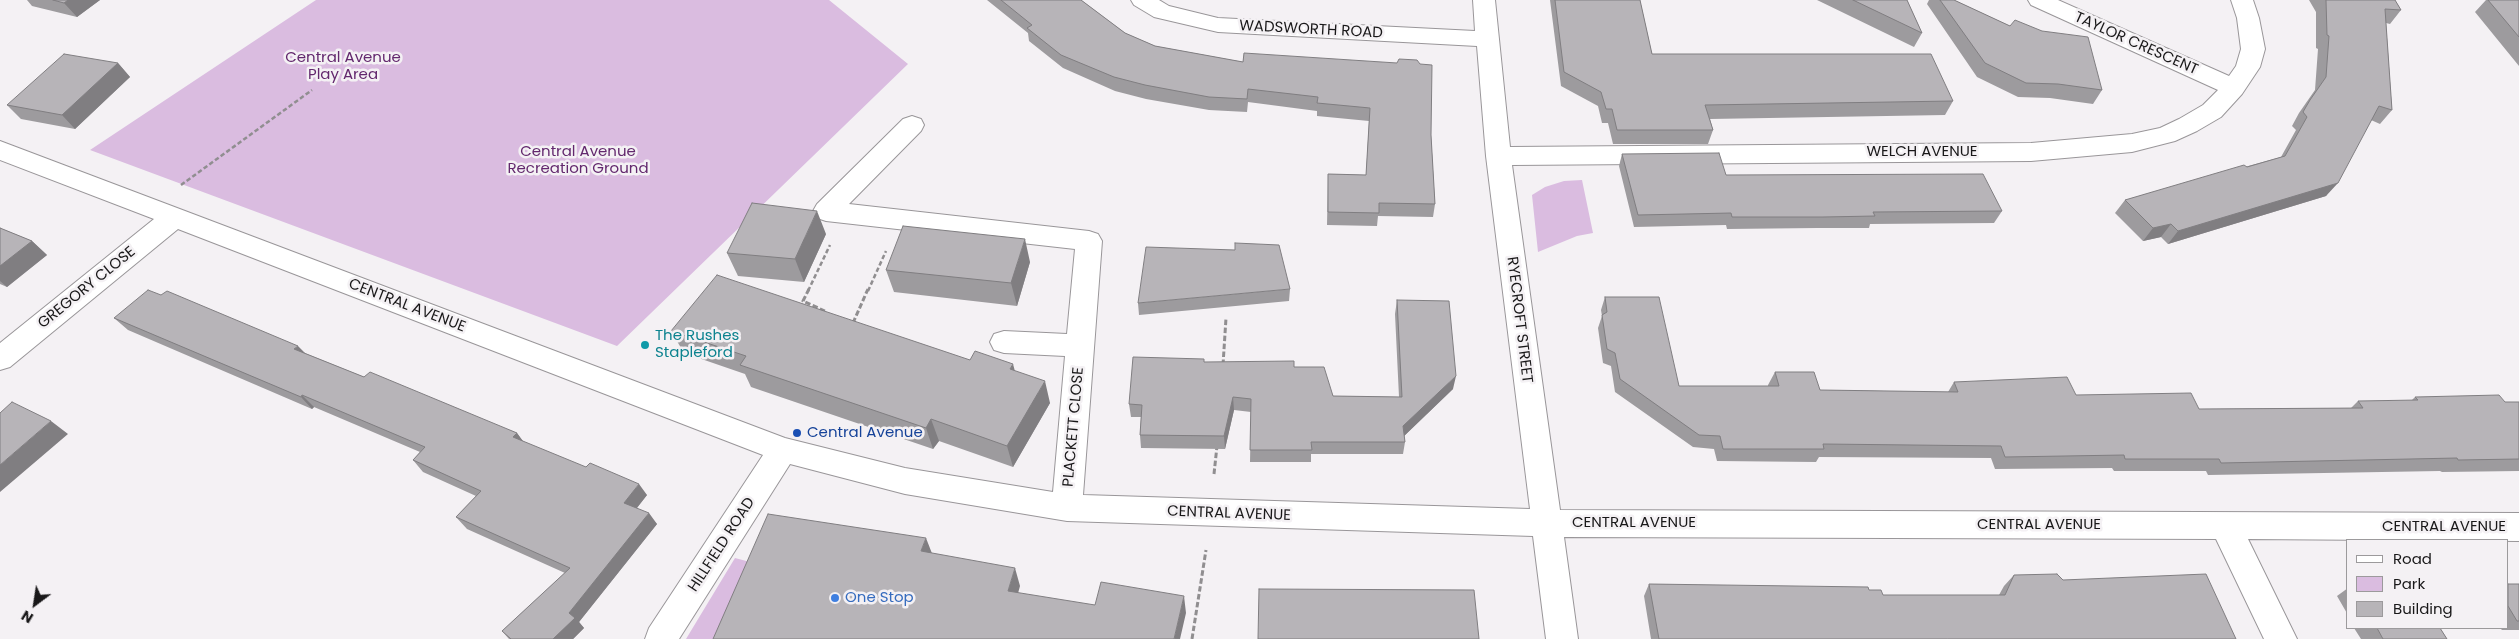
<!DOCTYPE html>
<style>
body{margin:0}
#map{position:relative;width:2519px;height:639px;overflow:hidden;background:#f4f1f4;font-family:Poppins,sans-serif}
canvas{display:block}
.legend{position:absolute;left:2346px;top:539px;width:162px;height:90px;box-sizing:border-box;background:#f4f1f4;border:1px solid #9c9a9c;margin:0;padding:6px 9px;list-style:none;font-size:15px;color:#191819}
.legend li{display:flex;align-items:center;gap:10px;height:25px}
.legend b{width:25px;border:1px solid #9c9a9c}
.north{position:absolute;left:10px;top:579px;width:50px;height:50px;-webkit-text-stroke:4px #f4f1f4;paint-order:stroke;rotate:211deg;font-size:14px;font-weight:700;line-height:20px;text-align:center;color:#191819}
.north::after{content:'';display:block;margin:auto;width:18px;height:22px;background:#191819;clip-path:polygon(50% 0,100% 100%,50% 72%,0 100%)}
</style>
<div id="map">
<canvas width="2519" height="639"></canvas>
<ul class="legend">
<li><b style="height:6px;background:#fff"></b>Road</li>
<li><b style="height:14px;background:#dabce0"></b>Park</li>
<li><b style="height:14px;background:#b7b4b8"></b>Building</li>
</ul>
<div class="north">N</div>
</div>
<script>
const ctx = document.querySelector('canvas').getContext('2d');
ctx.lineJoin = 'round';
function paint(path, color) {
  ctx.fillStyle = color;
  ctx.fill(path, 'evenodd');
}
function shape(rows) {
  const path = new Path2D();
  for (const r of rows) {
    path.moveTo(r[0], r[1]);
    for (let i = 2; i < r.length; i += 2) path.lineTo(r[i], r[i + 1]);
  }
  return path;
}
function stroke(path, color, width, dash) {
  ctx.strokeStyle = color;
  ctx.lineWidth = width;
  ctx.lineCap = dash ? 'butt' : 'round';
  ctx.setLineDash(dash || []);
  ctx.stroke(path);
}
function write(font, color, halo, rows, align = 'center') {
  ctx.font = font + ' Poppins,sans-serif';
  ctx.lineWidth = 5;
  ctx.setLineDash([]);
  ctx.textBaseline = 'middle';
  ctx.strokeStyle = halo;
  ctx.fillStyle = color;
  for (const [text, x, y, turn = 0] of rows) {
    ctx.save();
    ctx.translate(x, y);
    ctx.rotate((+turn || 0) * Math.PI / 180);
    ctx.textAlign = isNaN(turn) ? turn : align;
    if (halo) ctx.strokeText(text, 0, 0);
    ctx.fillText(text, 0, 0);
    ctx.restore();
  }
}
paint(shape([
 [316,0,829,0,908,64,617,346,90,150],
 [1582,180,1593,233,1577,236,1538,252,1532,195,1545,187,1564,181],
 [735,558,750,562,732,639,686,639]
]), '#dabce0');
const minor = shape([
 [1131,0,1159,0,1169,6,1218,18,1475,31,1473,0,1495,0,1510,147,2031,143,2132,134,2160,128,2179,119,2203,105,2218,90,2031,5,2028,0,2058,0,2229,76,2236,66,2241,49,2237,18,2231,0,2253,0,2259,18,2265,49,2260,67,2242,94,2221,117,2197,131,2175,141,2132,152,2031,161,1512,165,1560,510,2519,513,2519,541,2248,539,2297,639,2264,639,2216,539,1564,537,1578,639,1546,639,1533,536,1067,521,905,494,790,464,679,639,645,639,649,628,763,455,178,229,10,367,0,370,0,343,154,219,0,160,0,141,785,438,905,468,1053,492,1065,356,1004,353,994,350,990,342,994,334,1004,331,1067,334,1075,249,826,221,817,218,813,211,817,204,903,119,912,116,921,119,924,125,921,131,849,204,1089,231,1098,234,1102,241,1083,495,1530,509,1486,156,1477,46,1218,32,1154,17,1134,5,1131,0]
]);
stroke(minor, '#999699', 2);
stroke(shape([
 [181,185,312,90],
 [808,291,830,245],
 [868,291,886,251]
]), '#908e90', 2.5, [4.5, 2.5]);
stroke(shape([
 [809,289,803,301,827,312],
 [853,323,868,289],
 [1223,365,1226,318],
 [1214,474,1217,446],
 [1192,639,1206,550]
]), '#908e90', 3, [5.5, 2.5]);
paint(minor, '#fff');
paint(shape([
 [27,0,100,0,77,17,32,6],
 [987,0,1081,0,1125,33,1155,46,1243,62,1244,53,1431,135,1435,204,1433,217,1378,216,1377,226,1327,225,1328,174,1366,175,1369,121,1317,116,1317,111,1248,102,1247,112,1209,110,1146,99,1115,91,1063,68,1029,41,1028,33],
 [1550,0,1640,0,1652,54,1953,101,1945,115,1710,119,1713,130,1708,144,1613,144,1608,123,1602,123,1598,106,1561,86],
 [1817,0,1907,0,1922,33,1914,47],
 [1929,0,1954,0,2010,26,2042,31,2102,90,2093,104,2050,98,2018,97,1977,77,1927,4],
 [2309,0,2395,0,2401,10,2390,24,2386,23,2392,110,2380,124,2371,120,2326,196,2168,244,2161,237,2143,241,2115,213,2125,200,2281,157,2296,130,2292,126,2299,113,2315,90,2318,49,2316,48,2316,12],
 [2486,0,2519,0,2519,66,2475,12],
 [118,63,130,77,75,129,21,119,7,105],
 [1622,154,1726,175,2002,211,1994,223,1870,224,1869,228,1817,228,1727,229,1726,225,1634,227,1619,166],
 [0,228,32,241,47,255,7,287,0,284],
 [826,234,804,282,738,276,727,253],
 [1030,262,1017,306,894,292,886,270],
 [1290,289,1289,301,1139,315,1138,303],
 [161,295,364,377,517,433,523,442,647,495,637,508,657,524,579,622,584,628,573,639,509,639,502,631,565,573,467,529,456,517,476,496,423,472,413,460,420,452,314,407,312,409,128,330,114,318],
 [1605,297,1679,386,1768,386,1768,385,1775,372,1820,390,1948,392,1954,382,2199,409,2351,408,2358,401,2411,401,2415,397,2505,402,2519,402,2519,471,2442,472,2440,471,2208,475,2206,471,2114,471,2112,468,1995,469,1991,458,1819,457,1816,462,1717,461,1714,449,1693,447,1615,392,1611,366,1603,363,1598,328,1602,316,1601,310],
 [1397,300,1453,389,1404,436,1405,442,1403,454,1311,454,1311,462,1250,462,1251,412,1234,410,1225,449,1141,448,1140,435,1141,417,1131,417,1129,404,1204,362,1294,367,1333,396,1399,397,1395,314],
 [671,331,970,360,1015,371,1050,403,1013,467,939,441,933,449,751,387,745,374,684,353],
 [2014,575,2063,580,2236,639,1651,639,1644,596,1649,584,1869,590,1883,595,1999,595,2004,586],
 [2508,584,2519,584,2519,630,2502,630,2500,628,2508,628],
 [2348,588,2348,615,2337,596],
 [2354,628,2440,628,2447,639,2361,639]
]), '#9d9b9e');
paint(shape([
 [68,0,100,0,77,17,64,3],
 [118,63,130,77,75,129,62,115],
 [2338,183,2326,196,2168,244,2178,231],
 [817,211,826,234,804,282,795,259],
 [2171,224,2161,237,2143,241,2153,228],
 [1025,239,1030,262,1017,306,1011,283],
 [32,241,47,255,7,287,0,281,0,266],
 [298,346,310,358,294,349],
 [1013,364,1019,386,1010,369],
 [1456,376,1453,389,1401,439,1403,426],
 [1045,381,1050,403,1013,467,1007,446],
 [302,395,314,407,312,409,301,397],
 [1233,397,1234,410,1225,449,1224,436],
 [931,419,939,441,933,449,926,428],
 [51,421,68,434,0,492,0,465],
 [517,433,526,445,513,437],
 [639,484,647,495,632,514,624,503],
 [649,513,657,524,579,622,584,628,573,639,553,639,569,613],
 [926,538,933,556,921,551],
 [1015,568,1020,586,1014,608,1008,591],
 [1184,596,1186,613,1180,639,1174,639]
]), '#807e81');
const building = shape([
 [53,0,68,0,64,3,53,0],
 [1001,0,1081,0,1125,33,1155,46,1243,62,1244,53,1397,63,1399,59,1417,60,1420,64,1432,65,1431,135,1435,204,1379,203,1379,213,1328,212,1328,174,1366,175,1370,108,1317,103,1318,97,1248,89,1247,99,1209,97,1145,85,1114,77,1061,55,1027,28,1032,25,1001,0],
 [1555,0,1640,0,1652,54,1931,54,1953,101,1705,105,1713,130,1617,130,1612,109,1606,109,1601,92,1564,72,1555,0],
 [1853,0,1907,0,1922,33,1853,0],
 [1940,0,1954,0,2010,26,2015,20,2042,31,2088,37,2102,90,2058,84,2026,83,1985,63,1940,0],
 [2326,0,2395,0,2401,10,2385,9,2392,110,2379,106,2338,183,2178,231,2171,224,2153,228,2125,200,2244,165,2247,167,2285,156,2307,117,2303,112,2310,100,2326,77,2329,36,2327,35,2326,0],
 [2488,0,2519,0,2519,37,2488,0],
 [64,54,118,63,62,115,7,105,64,54],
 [1719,153,1726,175,1983,174,2002,211,1873,212,1875,216,1823,217,1732,217,1731,213,1638,215,1622,154,1719,153],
 [752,203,817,211,795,259,727,253,752,203],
 [903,226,1025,239,1011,283,886,270,903,226],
 [0,228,32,241,0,266,0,228],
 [1235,243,1279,245,1290,289,1138,303,1146,247,1235,250,1235,243],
 [717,275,970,360,975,351,1013,364,1010,369,1045,381,1007,446,931,419,926,428,740,365,746,356,671,331,717,275],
 [148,290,161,295,167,291,298,346,294,349,364,377,370,372,517,433,513,437,586,467,590,463,639,484,624,503,649,513,569,613,575,618,553,639,511,639,502,631,570,568,456,517,481,491,413,460,425,447,302,395,301,397,114,318,148,290],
 [1605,297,1659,297,1679,386,1779,386,1775,372,1814,372,1820,390,1958,392,1954,382,2067,377,2076,395,2191,393,2199,409,2363,408,2358,401,2418,400,2415,397,2499,395,2505,402,2519,402,2519,459,2458,460,2457,458,2221,463,2219,459,2125,459,2124,455,2005,457,2001,446,1823,444,1824,449,1723,449,1720,436,1699,435,1620,379,1615,353,1607,349,1602,315,1607,312,1605,297],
 [1397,300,1449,301,1456,376,1403,426,1405,442,1311,442,1312,450,1250,450,1251,399,1233,397,1224,436,1140,435,1142,405,1129,404,1133,357,1204,359,1204,362,1294,361,1294,367,1324,367,1333,396,1402,397,1397,300],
 [12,402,51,421,0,465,0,413,12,402],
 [768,514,926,538,921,551,1015,568,1008,591,1095,605,1101,582,1184,596,1174,639,713,639,768,514],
 [2057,574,2063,580,2206,574,2236,639,1659,639,1649,584,1868,587,1869,590,1881,590,1883,595,2005,595,2014,575,2057,574],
 [2508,584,2519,584,2519,621,2517,621,2508,606,2508,584],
 [1259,589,1474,590,1479,639,1258,639,1259,589],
 [2377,628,2440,628,2447,639,2383,639,2377,628]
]);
paint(building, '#b7b4b8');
stroke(building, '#807e81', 1);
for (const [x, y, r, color] of [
 [645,345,5,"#0f9aa8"],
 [797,433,5,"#1a4fb4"],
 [835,598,5,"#3f7fe0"]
]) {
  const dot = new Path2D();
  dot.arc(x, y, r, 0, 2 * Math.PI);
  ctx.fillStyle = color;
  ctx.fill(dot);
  stroke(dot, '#f4f1f4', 2);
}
write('15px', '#191819', '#f4f1f4', [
 ["WADSWORTH ROAD",1311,30,3],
 ["TAYLOR CRESCENT",2136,44,24],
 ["WELCH AVENUE",1922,152],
 ["GREGORY CLOSE",87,288,-39],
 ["CENTRAL AVENUE",407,306,21],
 ["RYECROFT STREET",1519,320,83],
 ["PLACKETT CLOSE",1074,427,-85],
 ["CENTRAL AVENUE",1229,514,2],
 ["CENTRAL AVENUE",1634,523],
 ["CENTRAL AVENUE",2039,525],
 ["CENTRAL AVENUE",2444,527],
 ["HILLFIELD ROAD",722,545,-57]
]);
write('15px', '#63286e', '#f4f1f4', [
 ["Central Avenue",343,58],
 ["Play Area",343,75],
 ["Central Avenue",578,152],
 ["Recreation Ground",578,169]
]);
write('15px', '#0d838f', '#f4f1f4', [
 ["The Rushes",655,336],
 ["Stapleford",655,353]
], 'left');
write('15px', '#164399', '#f4f1f4', [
 ["Central Avenue",807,433]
], 'left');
write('15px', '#366cbe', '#f4f1f4', [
 ["One Stop",845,598]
], 'left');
</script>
